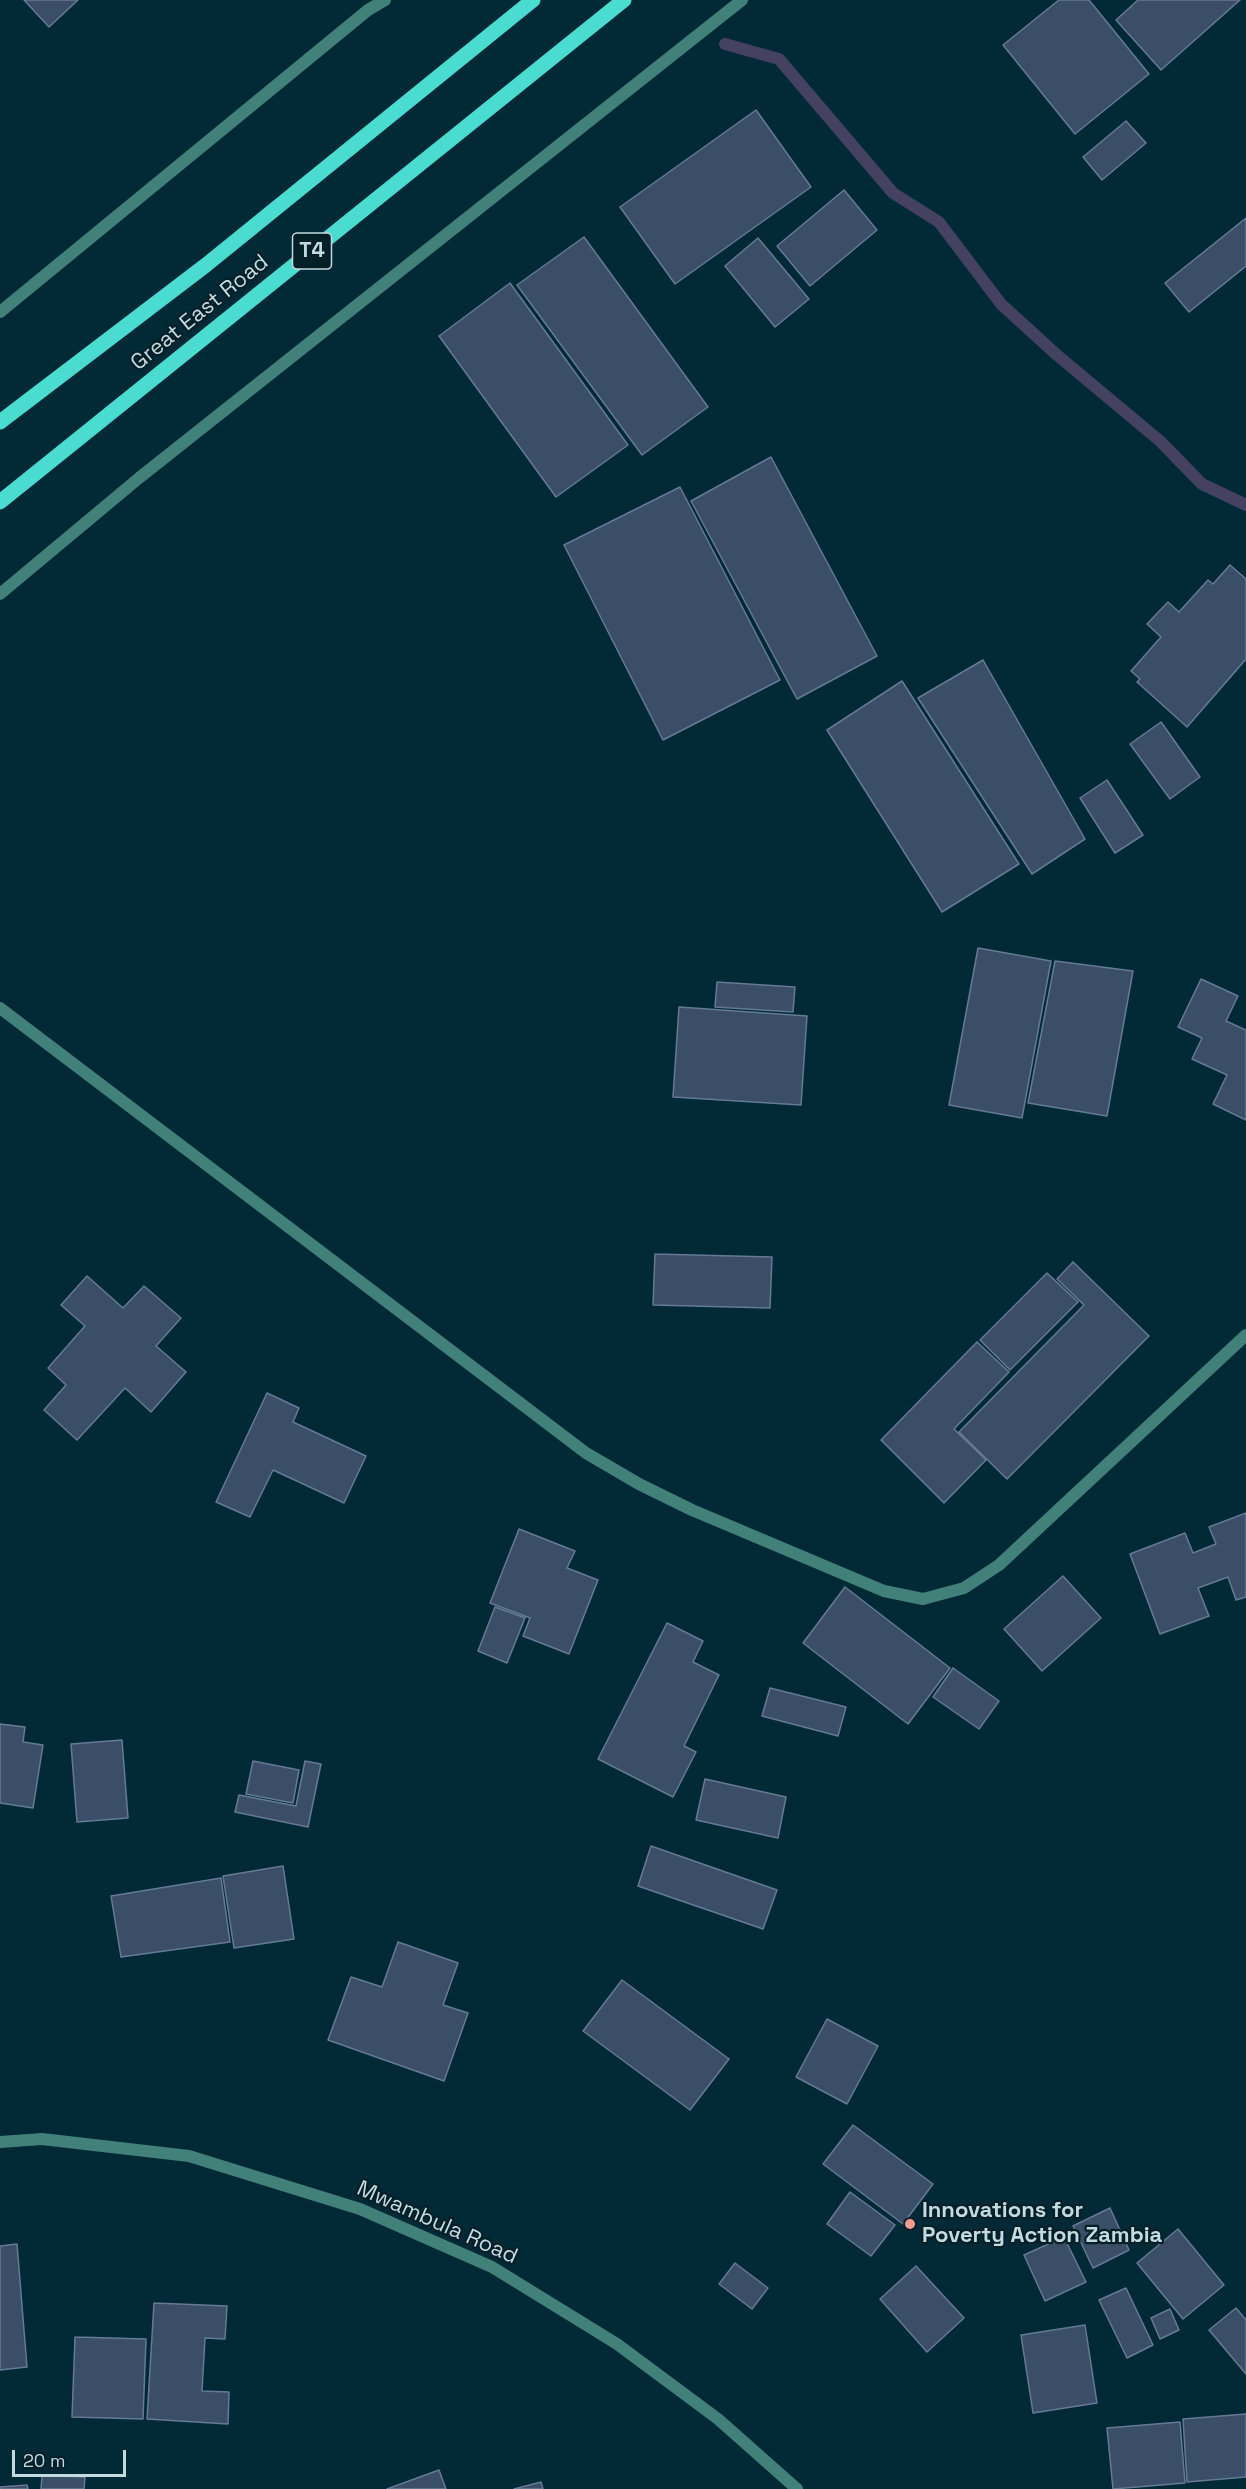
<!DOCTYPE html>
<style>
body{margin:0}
#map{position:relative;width:1246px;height:2489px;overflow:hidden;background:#012a36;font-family:"Space Grotesk",sans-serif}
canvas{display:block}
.scale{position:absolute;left:12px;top:2450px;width:114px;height:27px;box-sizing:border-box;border:3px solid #c5d9e0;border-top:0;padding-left:8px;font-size:18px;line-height:21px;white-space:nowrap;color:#c5d9e0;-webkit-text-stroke:4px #032029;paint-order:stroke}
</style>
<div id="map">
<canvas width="1246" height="2489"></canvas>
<div class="scale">20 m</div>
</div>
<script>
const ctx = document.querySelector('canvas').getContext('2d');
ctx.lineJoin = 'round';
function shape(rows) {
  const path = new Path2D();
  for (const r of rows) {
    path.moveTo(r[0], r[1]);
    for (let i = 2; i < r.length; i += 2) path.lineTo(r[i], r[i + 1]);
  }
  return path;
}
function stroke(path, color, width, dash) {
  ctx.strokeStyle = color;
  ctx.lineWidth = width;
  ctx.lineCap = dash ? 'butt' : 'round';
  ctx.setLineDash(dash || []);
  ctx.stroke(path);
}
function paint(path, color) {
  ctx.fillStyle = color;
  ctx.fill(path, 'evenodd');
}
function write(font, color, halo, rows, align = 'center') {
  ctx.font = font + ' "Space Grotesk",sans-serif';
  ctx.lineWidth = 4.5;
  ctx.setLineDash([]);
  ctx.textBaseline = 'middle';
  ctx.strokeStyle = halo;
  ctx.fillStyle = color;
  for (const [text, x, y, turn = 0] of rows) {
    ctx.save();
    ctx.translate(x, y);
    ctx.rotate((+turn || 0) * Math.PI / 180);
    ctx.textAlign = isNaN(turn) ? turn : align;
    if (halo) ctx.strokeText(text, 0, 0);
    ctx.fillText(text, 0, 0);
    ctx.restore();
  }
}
stroke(shape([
 [725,44,779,59,893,193,939,222,1001,304,1057,355,1160,441,1202,484,1246,505]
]), '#444161', 12);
const building = shape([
 [24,0,78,0,49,27,24,0],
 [1059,0,1089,0,1149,74,1075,134,1003,45,1059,0],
 [1138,0,1240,0,1161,70,1116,20,1138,0],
 [756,110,811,187,675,284,620,207,756,110],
 [1126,121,1146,143,1102,180,1083,157,1126,121],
 [844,190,877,230,810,286,777,246,844,190],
 [1246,218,1246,266,1189,312,1165,283,1246,218],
 [584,237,708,407,642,455,517,285,584,237],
 [758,238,809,299,775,327,725,266,758,238],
 [510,283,628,445,556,497,439,336,510,283],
 [771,457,877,656,797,699,691,501,771,457],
 [680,487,780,680,663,740,564,545,680,487],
 [1230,565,1246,579,1246,659,1187,727,1137,682,1140,679,1131,671,1161,637,1147,624,1168,602,1179,612,1208,580,1213,584,1230,565],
 [983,660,1085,839,1032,874,918,698,983,660],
 [902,681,1019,864,942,912,827,730,902,681],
 [1161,722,1200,777,1170,799,1130,744,1161,722],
 [1107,780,1143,835,1115,853,1080,798,1107,780],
 [978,948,1051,961,1022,1118,949,1105,978,948],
 [1055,961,1133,971,1107,1116,1028,1103,1055,961],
 [1201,979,1238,996,1226,1021,1246,1030,1246,1120,1213,1104,1227,1075,1192,1059,1202,1038,1178,1027,1201,979],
 [717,982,795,987,793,1012,715,1007,717,982],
 [679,1007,807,1016,801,1105,673,1097,679,1007],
 [655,1254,772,1257,770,1308,653,1305,655,1254],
 [1073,1262,1149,1336,1007,1479,959,1432,1084,1305,1057,1279,1073,1262],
 [1047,1273,1078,1302,1010,1370,980,1340,1047,1273],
 [87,1276,123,1308,144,1286,181,1318,156,1346,186,1372,151,1412,125,1388,77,1440,44,1410,66,1385,48,1368,85,1326,61,1305,87,1276],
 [977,1342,1009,1372,954,1429,986,1460,944,1503,881,1440,977,1342],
 [267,1393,299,1408,293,1422,366,1456,344,1503,273,1470,250,1517,216,1502,267,1393],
 [1246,1513,1246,1597,1236,1600,1228,1577,1198,1588,1209,1616,1160,1634,1130,1554,1185,1533,1193,1553,1216,1544,1209,1527,1246,1513],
 [519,1529,575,1551,567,1568,598,1580,569,1654,523,1636,530,1618,490,1603,519,1529],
 [1063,1576,1101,1618,1042,1671,1004,1629,1063,1576],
 [845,1587,950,1668,908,1724,803,1643,845,1587],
 [495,1607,525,1618,507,1663,478,1651,495,1607],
 [667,1623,703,1641,693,1662,719,1675,684,1746,696,1752,673,1797,598,1759,667,1623],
 [953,1668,999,1701,979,1729,933,1697,953,1668],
 [770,1688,846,1707,838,1736,762,1716,770,1688],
 [0,1724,25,1727,23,1742,43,1745,33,1808,0,1803,0,1724],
 [122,1740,128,1818,77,1822,71,1744,122,1740],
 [253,1761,299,1770,293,1803,246,1794,253,1761],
 [305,1761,321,1764,308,1827,235,1812,239,1795,296,1806,305,1761],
 [705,1779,786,1797,778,1838,696,1820,705,1779],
 [651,1846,777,1890,763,1929,638,1886,651,1846],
 [283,1866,294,1939,234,1948,223,1876,283,1866],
 [221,1878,230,1942,121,1957,111,1896,221,1878],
 [398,1942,458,1963,443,2005,468,2013,444,2081,328,2040,351,1977,382,1987,398,1942],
 [622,1980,729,2059,690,2110,583,2031,622,1980],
 [827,2019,878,2046,847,2104,796,2077,827,2019],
 [853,2125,933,2184,903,2224,823,2164,853,2125],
 [850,2192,895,2225,871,2256,827,2224,850,2192],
 [1110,2208,1129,2250,1093,2268,1073,2226,1110,2208],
 [1178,2229,1224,2285,1183,2319,1137,2263,1178,2229],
 [1064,2237,1086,2282,1045,2301,1024,2255,1064,2237],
 [17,2244,27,2367,0,2370,0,2246,17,2244],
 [735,2263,768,2288,752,2309,719,2284,735,2263],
 [916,2266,964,2318,927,2352,880,2299,916,2266],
 [1126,2288,1153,2345,1127,2358,1099,2300,1126,2288],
 [154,2303,227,2306,225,2339,205,2338,202,2391,229,2392,228,2424,147,2419,154,2303],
 [1236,2308,1246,2320,1246,2374,1209,2330,1236,2308],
 [1170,2309,1179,2330,1160,2339,1151,2318,1170,2309],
 [1085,2325,1097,2403,1033,2413,1021,2335,1085,2325],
 [75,2337,146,2339,143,2419,72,2417,75,2337],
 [1246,2414,1246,2477,1187,2482,1183,2419,1246,2414],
 [1180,2422,1185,2483,1113,2489,1107,2428,1180,2422],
 [439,2470,446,2489,387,2489,439,2470],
 [42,2475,85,2477,84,2489,41,2489,42,2475],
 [541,2482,543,2489,514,2489,541,2482],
 [27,2485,28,2489,0,2489,0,2487,27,2485]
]);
paint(building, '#3b4e67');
stroke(building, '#657a95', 1.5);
stroke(shape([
 [0,312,368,10,385,0],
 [0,594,139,478,742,0],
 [0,1008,586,1453,639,1484,692,1510,884,1591,923,1599,964,1588,999,1565,1246,1335],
 [0,2142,42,2139,189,2156,360,2209,492,2267,617,2344,718,2419,797,2489]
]), '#42807a', 12);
stroke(shape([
 [0,422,206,265,533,0],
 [0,502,624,0]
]), '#4bdcd1', 15);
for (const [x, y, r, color] of [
 [910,2224,6,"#f49d8d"]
]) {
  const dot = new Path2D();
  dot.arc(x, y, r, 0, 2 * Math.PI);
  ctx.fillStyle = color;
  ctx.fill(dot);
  stroke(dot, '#032029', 2);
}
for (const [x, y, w] of [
 [312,251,39]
]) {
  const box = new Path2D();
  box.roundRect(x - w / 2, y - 18, w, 36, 4.5);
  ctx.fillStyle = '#032029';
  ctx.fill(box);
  stroke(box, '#c5d9e0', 1.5);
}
write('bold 21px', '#c5d9e0', null, [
 ["T4",312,251]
]);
write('22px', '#c5d9e0', '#032029', [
 ["Great East Road",200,313,-39],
 ["Mwambula Road",437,2223,24]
]);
write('bold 22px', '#c5d9e0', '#032029', [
 ["Innovations for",922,2211],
 ["Poverty Action Zambia",922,2236]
], 'left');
</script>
